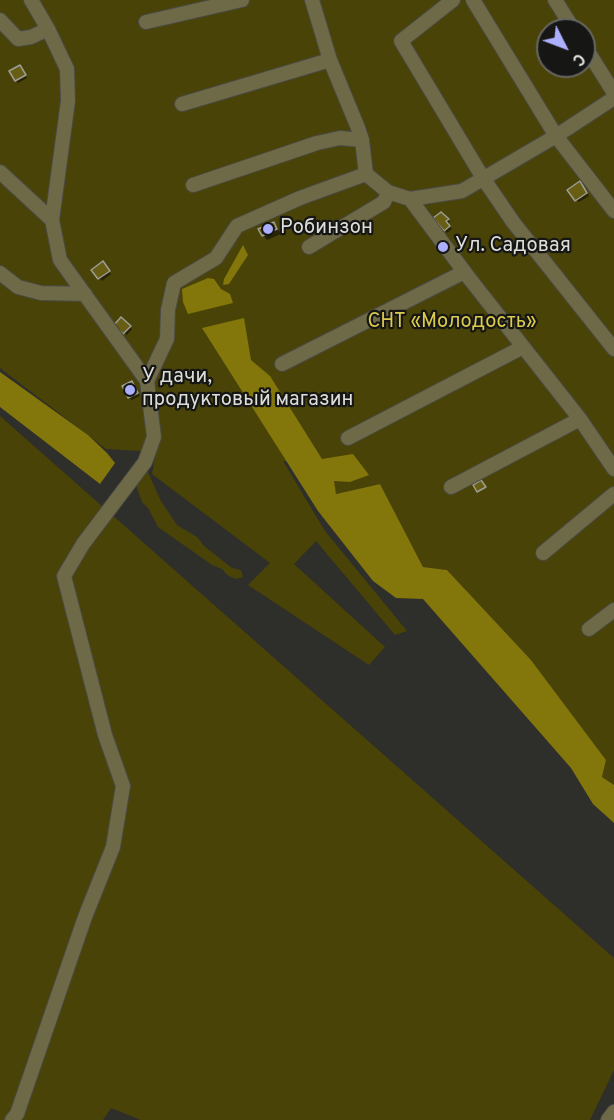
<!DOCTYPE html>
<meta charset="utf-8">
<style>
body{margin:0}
#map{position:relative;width:614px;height:1120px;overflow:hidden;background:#2e2e2a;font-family:Overpass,sans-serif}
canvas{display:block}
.north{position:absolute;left:536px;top:18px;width:60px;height:60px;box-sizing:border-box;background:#161614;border:2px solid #666663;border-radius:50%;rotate:132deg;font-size:16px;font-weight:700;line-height:24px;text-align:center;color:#ddddda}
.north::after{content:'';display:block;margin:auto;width:21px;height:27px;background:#acaffb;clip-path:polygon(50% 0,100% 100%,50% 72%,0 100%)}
</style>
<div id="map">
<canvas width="614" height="1120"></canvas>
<div class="north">С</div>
</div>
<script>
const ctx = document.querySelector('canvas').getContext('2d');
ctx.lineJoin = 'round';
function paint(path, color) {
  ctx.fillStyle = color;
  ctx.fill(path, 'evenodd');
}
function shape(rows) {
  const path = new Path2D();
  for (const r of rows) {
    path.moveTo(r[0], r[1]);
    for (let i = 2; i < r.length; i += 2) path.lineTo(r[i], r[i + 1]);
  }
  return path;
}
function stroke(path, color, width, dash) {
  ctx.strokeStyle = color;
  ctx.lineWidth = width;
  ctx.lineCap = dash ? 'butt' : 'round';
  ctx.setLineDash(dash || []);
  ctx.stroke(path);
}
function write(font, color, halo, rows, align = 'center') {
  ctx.font = font + ' Overpass,sans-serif';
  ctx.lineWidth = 4.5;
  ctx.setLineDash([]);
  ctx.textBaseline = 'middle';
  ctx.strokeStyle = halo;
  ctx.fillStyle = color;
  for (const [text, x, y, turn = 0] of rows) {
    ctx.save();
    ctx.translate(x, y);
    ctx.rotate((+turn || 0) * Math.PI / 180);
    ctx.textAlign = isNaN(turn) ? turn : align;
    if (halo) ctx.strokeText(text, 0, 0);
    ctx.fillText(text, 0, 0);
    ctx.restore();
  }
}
paint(shape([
 [0,0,614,0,614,785,602,777,606,760,531,660,447,570,423,567,380,484,336,494,333,481,322,459,303,462,283,461,325,531,407,631,395,635,316,541,294,564,385,647,369,665,248,585,270,563,152,474,156,452,106,449,0,368],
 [548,30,584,30,584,66,548,66],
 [0,416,614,958,614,1070,590,1120,141,1120,111,1108,103,1120,0,1120],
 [146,468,161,501,177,525,197,537,204,546,232,568,241,570,243,577,236,579,227,575,222,569,212,565,158,527,148,508,142,502,137,488,137,481]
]), '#4a4307');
paint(shape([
 [243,245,248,255,229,284,223,285,224,279],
 [208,278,214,279,221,289,230,294,233,303,188,314,183,302,182,289],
 [244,318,251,360,270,376,322,459,353,454,369,475,350,482,334,481,336,494,380,484,423,567,447,570,531,660,606,760,602,777,614,785,614,823,593,804,571,768,423,599,396,598,373,581,318,511,202,328],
 [0,372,88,435,107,453,115,463,100,484,0,407]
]), '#83760a');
paint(shape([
 [23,70,27,78,18,83,16,80],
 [582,186,589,196,579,202,576,200],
 [441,214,450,222,448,224,452,229,447,233,435,219],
 [274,224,281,234,267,240,263,235],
 [105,266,111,274,102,281,93,270],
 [121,319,132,329,127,335,116,325],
 [132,383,140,396,132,400,129,398]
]), '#0007');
const building = shape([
 [20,65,26,75,15,81,9,71,20,65],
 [580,181,587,193,575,201,567,190,580,181],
 [441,212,449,219,446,221,450,226,444,231,433,218,441,212],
 [274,222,277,229,262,236,258,229,274,222],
 [103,261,110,271,98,279,91,270,103,261],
 [121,317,131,326,123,334,114,325,121,317],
 [132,381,138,393,128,398,122,386,132,381],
 [481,480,486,487,477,492,473,485,481,480]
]);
paint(building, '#675e13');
stroke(building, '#9d9d98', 1.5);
const minor = shape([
 [312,0,330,60,358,128,362,140,366,174],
 [453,0,401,41,483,178,513,222,614,349],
 [473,0,556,136,614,211],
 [555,0,574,30],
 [0,20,18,39,31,37,48,29],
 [146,22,242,0],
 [584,45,614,93],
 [182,104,330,60],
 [0,172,52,220],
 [366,174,388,192,410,199,462,191,556,136,614,98],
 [193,185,317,143,340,138,362,140],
 [410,199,469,278,580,419,614,469],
 [309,247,384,202,388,192],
 [0,273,18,287,41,293,85,294],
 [282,364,464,272],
 [147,381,167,339,168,310,174,283,216,258,237,226,300,198,366,174],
 [348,438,523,347],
 [451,487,580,419],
 [543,553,614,494],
 [589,629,614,610],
 [12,1120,17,1114,85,917,113,847,123,786,105,735,64,576,83,544,145,462,154,437,147,381,60,260,52,220,68,101,67,69,48,29,31,0],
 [608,1120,614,1112]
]);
stroke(minor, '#4a4a46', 16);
stroke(minor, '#6e6a47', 14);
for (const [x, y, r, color] of [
 [268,229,6,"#acaffb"],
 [443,247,6,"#acaffb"],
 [130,390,6,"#acaffb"]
]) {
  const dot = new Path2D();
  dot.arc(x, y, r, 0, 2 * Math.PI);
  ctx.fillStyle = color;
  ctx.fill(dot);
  stroke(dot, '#161614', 2);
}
write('20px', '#ddddda', '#161614', [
 ["Робинзон",280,229],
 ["Ул. Садовая",455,247],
 ["У дачи,",142,378],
 ["продуктовый магазин",142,401]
], 'left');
write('20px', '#dbcb4d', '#161614', [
 ["СНТ «Молодость»",452,323]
]);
</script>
